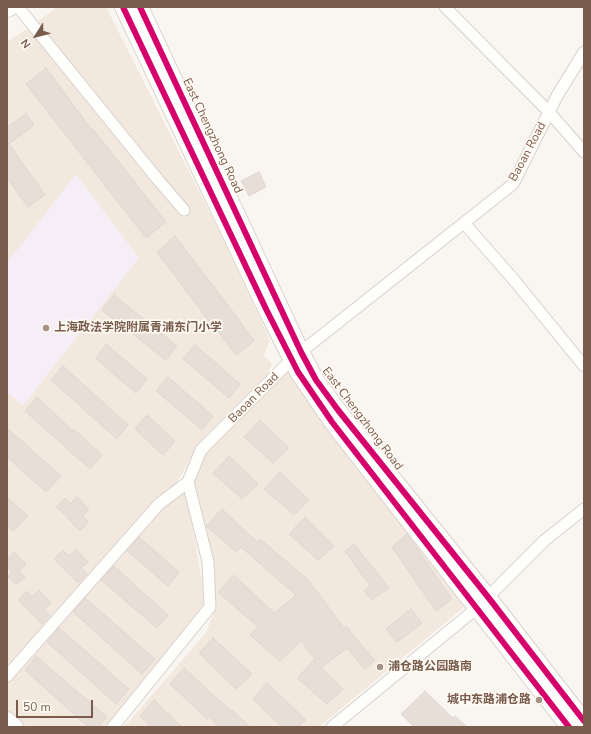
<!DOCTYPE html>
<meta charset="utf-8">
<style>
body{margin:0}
#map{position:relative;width:591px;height:734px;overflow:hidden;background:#f9f5f0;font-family:"Nunito Sans",sans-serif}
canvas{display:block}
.frame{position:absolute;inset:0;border:8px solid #7a5c4d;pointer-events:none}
.north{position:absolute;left:16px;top:16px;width:40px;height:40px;-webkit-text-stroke:3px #fffaf3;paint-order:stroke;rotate:234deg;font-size:11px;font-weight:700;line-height:16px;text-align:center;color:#7a5c4d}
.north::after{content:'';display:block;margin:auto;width:14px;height:18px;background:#7a5c4d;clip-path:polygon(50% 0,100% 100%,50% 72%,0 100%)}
.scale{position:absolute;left:16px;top:700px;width:77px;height:18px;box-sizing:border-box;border:2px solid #7a5c4d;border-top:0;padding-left:5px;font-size:12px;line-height:14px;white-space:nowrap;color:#7a5c4d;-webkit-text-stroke:3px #fffaf3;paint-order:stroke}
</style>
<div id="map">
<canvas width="591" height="734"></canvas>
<div class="frame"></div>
<div class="north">N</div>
<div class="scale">50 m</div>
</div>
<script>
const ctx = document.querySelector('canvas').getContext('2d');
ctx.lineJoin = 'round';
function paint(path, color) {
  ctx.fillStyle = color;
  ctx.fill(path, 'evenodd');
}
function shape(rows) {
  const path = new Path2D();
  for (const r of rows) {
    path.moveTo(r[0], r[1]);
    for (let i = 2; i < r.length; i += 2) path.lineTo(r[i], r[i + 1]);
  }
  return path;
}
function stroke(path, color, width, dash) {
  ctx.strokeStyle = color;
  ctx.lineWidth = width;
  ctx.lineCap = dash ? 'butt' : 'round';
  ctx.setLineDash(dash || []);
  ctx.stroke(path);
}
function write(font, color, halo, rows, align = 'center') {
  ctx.font = font + ' "Nunito Sans","Noto Sans SC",sans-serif';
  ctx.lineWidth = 3.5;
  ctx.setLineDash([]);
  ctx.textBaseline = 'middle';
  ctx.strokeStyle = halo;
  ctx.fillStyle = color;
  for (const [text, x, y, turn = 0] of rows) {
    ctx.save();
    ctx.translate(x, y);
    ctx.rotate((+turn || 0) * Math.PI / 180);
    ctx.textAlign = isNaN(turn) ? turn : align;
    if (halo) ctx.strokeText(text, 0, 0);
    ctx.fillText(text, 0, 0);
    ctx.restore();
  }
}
paint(shape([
 [57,7,106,7,216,225,270,340,264,355,272,364,267,375,205,436,190,459,172,491,7,668,7,42,39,21],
 [291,364,464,607,319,727,124,727,206,633,213,614,214,603,195,489,195,478,205,454],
 [186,488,206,605,197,614,105,727,27,727,7,711,7,682,162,507]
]), '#f2e8de');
paint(shape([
 [76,174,139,258,23,406,7,392,7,263]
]), '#f6eef6');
const building = shape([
 [46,68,92,130,93,129,166,222,146,238,26,84,46,68],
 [26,114,34,125,9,144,45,195,28,207,7,178,7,127,26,114],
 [259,172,266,187,249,196,241,181,259,172],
 [175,236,230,308,254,341,236,355,212,324,211,324,157,252,175,236],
 [114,295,177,346,166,360,102,310,114,295],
 [106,344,147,379,136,393,96,359,106,344],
 [195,345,240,384,229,398,183,359,195,345],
 [63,366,128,425,117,439,51,380,63,366],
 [168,377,213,416,202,430,156,391,168,377],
 [37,397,73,431,74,429,102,455,90,469,25,411,37,397],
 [147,415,175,441,163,455,135,429,147,415],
 [260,420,289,448,273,463,244,437,260,420],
 [7,428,61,476,46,492,7,457,7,428],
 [229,456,258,484,242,499,213,473,229,456],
 [280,472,309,500,294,515,264,489,280,472],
 [7,497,28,516,13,531,7,526,7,497],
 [77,497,89,509,83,516,88,522,80,531,65,515,56,507,65,498,70,504,77,497],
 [222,509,257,542,260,539,309,581,344,628,346,626,375,661,365,669,347,648,321,668,343,689,327,704,297,678,315,659,301,641,280,661,250,635,258,627,218,592,234,575,274,613,296,595,241,547,236,552,206,526,222,509],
 [305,517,334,546,318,560,289,534,305,517],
 [407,534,452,599,436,611,392,547,407,534],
 [139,537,179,572,168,586,127,551,139,537],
 [354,544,389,588,372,600,364,591,370,586,345,551,354,544],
 [76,549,88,562,81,568,87,574,78,583,54,559,63,550,69,556,76,549],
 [14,552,26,564,19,571,25,577,16,585,8,577,12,572,7,567,7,559,14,552],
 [114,566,168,615,157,628,101,580,114,566],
 [39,590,51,603,44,610,50,615,42,624,18,600,27,591,32,597,39,590],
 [85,598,155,659,142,674,73,612,85,598],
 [411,609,422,623,397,642,386,629,411,609],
 [59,628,129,689,116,704,47,642,59,628],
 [213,638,252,674,236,689,199,653,213,638],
 [36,656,107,717,98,727,88,727,25,670,36,656],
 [184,668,231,711,232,710,250,727,219,727,209,717,207,719,170,684,184,668],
 [267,683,306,720,298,727,282,727,253,699,267,683],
 [425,691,453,718,455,716,467,727,414,727,401,714,425,691],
 [154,700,182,727,151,727,140,716,154,700]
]);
paint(building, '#e6ded7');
stroke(building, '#e2d8d2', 1);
const street = shape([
 [18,7,159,181,184,210],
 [445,7,549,112,584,152],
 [464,223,514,280,584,366],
 [7,676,159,504,188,482],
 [113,727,210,607,208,562,188,482,201,450,292,359,513,184,557,96,584,52],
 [332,727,477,608,545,540,584,509]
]);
const secondary = shape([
 [123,7,266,309,298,372,332,422,569,727],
 [140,7,301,352,316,380,338,410,488,597,584,721],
 [7,9,11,7],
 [7,720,15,727]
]);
stroke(street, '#d7d1cb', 13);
stroke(secondary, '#d9d2cb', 18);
stroke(street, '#fefefd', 11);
stroke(secondary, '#fefefd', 16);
stroke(shape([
 [123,7,266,309,298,372,332,422,569,727],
 [140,7,301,352,316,380,338,410,488,597,584,721]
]), '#d6006c', 6);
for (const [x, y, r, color] of [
 [46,328,4,"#a69286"],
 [380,667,4,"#a69286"],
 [539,700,4,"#a69286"]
]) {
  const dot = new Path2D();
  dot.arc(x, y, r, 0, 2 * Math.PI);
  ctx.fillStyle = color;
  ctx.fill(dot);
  stroke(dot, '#fffaf3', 1.5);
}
write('12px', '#7a5c4d', '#fffaf3', [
 ["East Chengzhong Road",212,136,65],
 ["Baoan Road",528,152,-62],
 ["Baoan Road",254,398,-45],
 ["East Chengzhong Road",362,419,53]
]);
write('bold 12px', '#7a5c4d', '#fffaf3', [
 ["上海政法学院附属青浦东门小学",54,328],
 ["浦仓路公园路南",388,667],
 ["城中东路浦仓路",531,700,"right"]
], 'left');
</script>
